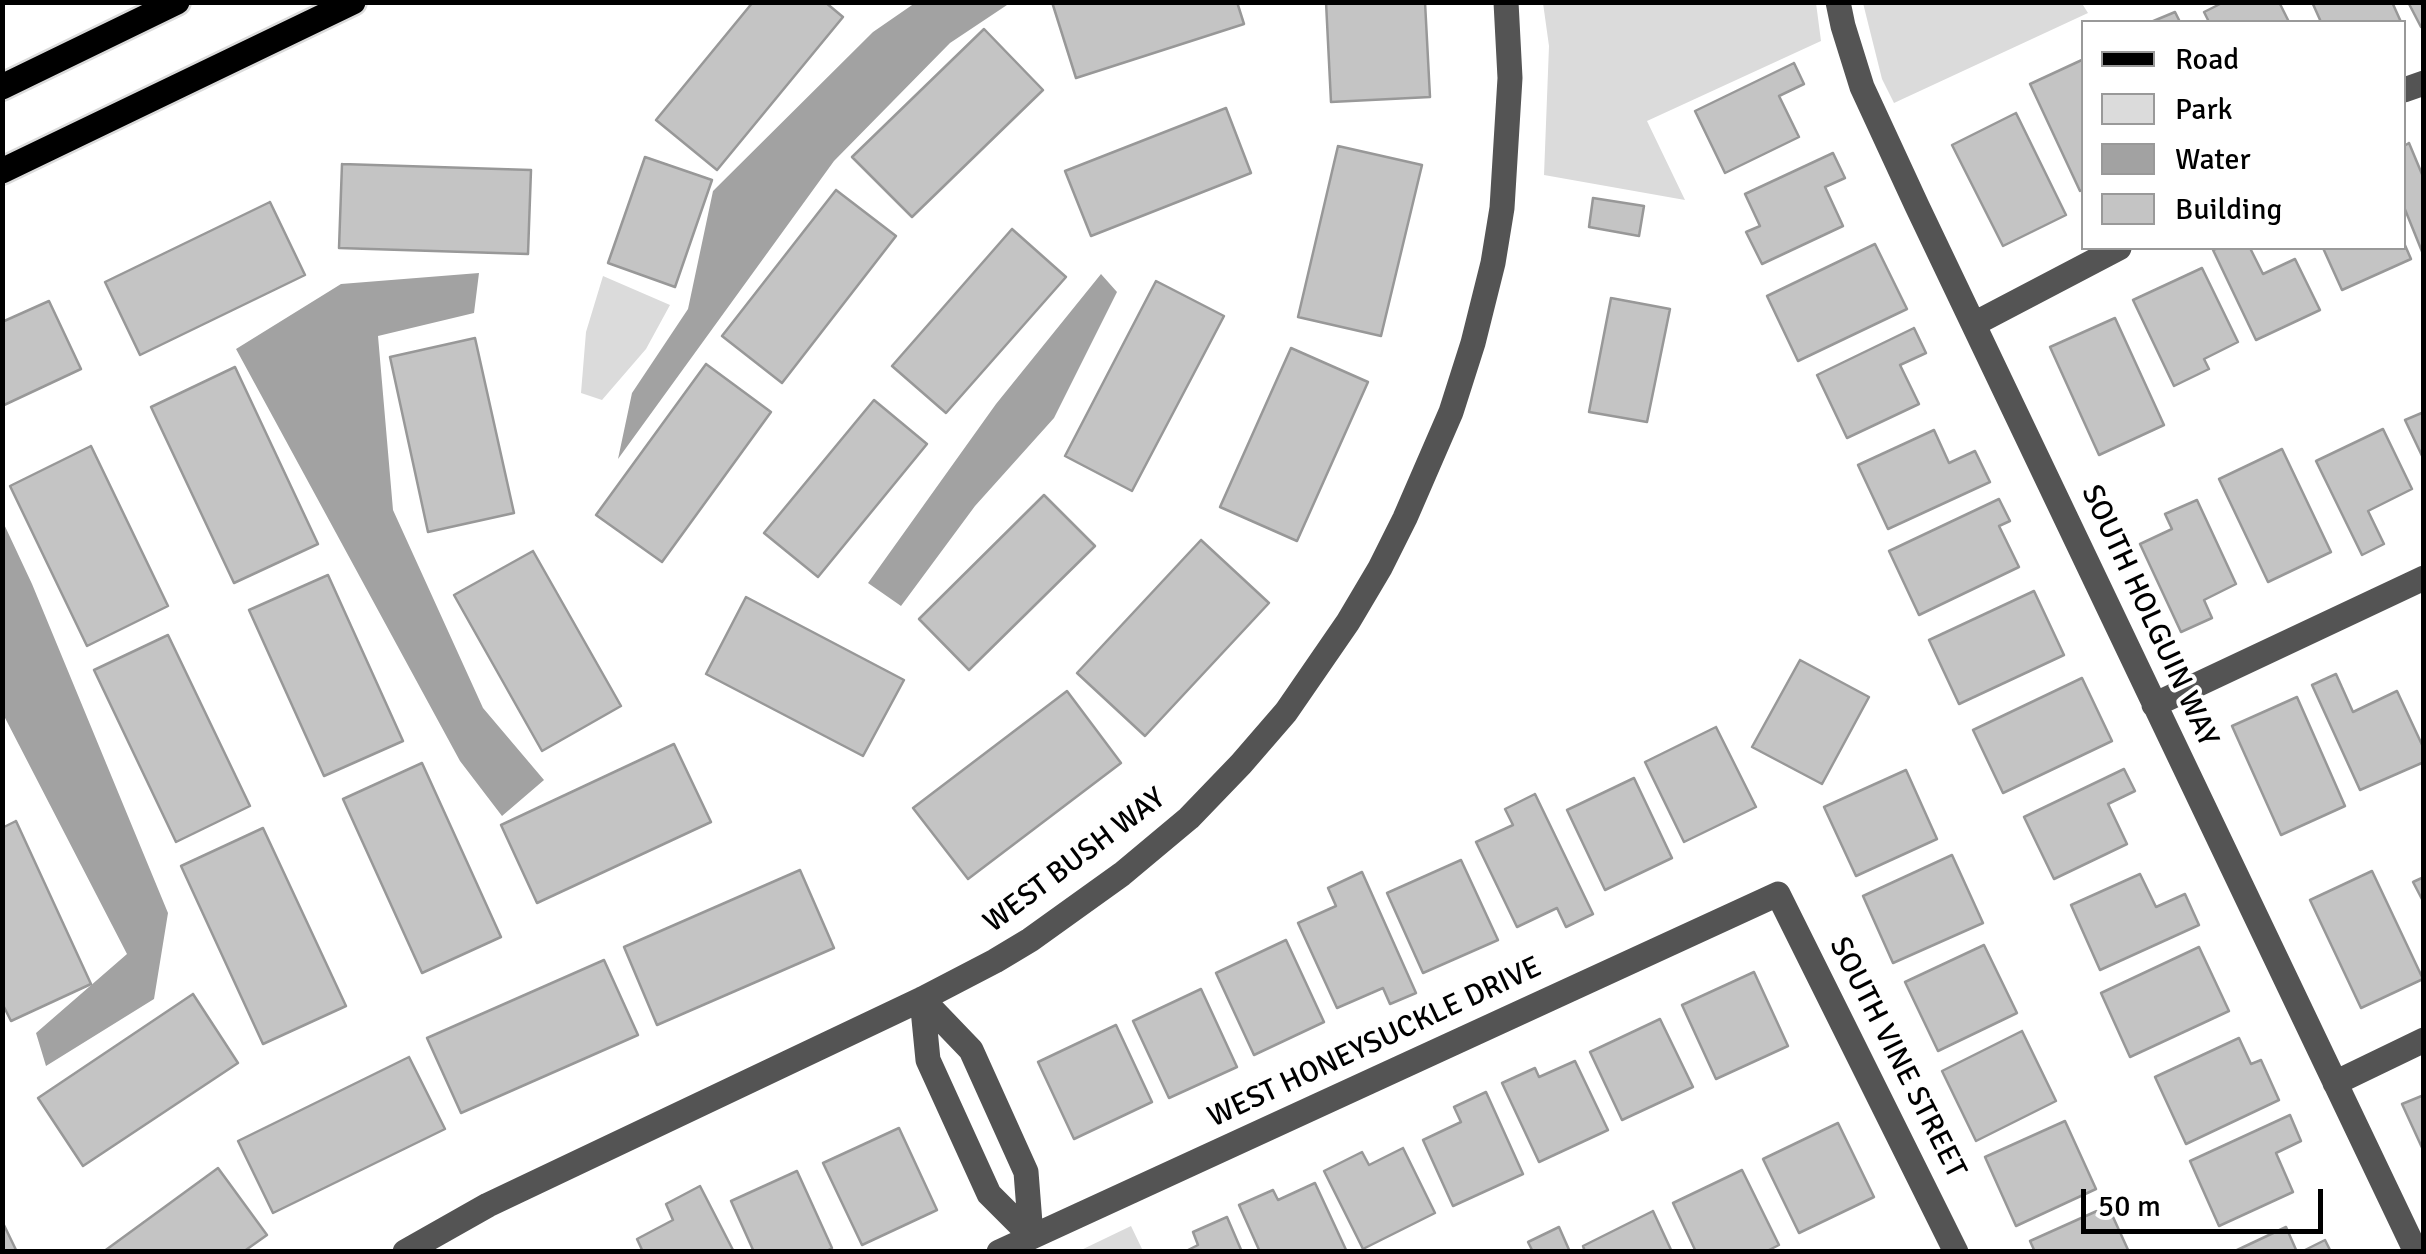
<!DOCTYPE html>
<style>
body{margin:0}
#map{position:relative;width:2426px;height:1254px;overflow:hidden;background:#fff;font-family:Signika,sans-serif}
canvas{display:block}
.frame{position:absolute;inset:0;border:5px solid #000;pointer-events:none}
.legend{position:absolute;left:2081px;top:20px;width:325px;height:230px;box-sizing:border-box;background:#fff;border:2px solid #999;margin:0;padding:12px 18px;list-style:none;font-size:30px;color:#000}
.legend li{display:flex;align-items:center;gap:20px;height:50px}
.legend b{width:50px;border:2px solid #999}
.scale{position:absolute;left:2081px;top:1189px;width:242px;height:45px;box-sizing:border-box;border:5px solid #000;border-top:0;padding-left:12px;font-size:30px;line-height:35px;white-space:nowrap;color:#000;-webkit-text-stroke:8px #fff;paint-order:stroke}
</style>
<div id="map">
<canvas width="2426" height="1254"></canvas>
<div class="frame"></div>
<ul class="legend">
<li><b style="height:12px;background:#000"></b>Road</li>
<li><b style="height:28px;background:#dbdbdb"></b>Park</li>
<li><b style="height:28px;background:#a2a2a2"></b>Water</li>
<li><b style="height:28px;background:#c4c4c4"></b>Building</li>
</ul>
<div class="scale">50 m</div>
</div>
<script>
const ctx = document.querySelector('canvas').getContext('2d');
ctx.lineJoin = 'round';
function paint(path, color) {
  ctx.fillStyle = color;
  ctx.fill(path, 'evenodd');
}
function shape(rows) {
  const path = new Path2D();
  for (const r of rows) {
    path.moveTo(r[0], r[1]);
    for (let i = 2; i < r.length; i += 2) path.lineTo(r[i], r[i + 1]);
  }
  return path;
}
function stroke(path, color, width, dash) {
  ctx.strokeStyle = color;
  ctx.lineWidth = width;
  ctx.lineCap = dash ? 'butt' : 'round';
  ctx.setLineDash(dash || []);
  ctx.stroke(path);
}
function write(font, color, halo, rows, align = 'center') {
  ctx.font = font + ' Signika,sans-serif';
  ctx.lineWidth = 8;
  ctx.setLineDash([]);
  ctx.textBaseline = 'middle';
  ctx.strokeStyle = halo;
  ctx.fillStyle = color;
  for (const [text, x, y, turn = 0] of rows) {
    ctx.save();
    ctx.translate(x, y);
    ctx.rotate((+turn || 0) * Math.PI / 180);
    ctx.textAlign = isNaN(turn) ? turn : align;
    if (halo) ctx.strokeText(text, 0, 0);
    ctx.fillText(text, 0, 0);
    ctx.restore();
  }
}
paint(shape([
 [2081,2,2088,13,1894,103,1882,79,1863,3],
 [1543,3,1816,3,1821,41,1647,121,1685,200,1544,175,1549,46],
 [603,276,670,305,646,349,602,400,581,393,586,332],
 [1131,1226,1143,1251,1079,1251]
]), '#dbdbdb');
paint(shape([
 [915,3,1010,3,950,43,834,161,618,459,632,393,688,309,713,191,873,32],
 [479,273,474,313,378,336,393,510,483,708,544,780,502,816,460,761,236,349,341,284],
 [1101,274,1117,292,1054,418,975,506,901,606,868,583,996,404],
 [3,522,32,584,168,913,154,999,46,1066,36,1033,127,954,3,714]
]), '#a2a2a2');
const building = shape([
 [753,2,825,2,843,17,717,170,656,120,753,2],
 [1052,2,1237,2,1244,24,1076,78,1052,2],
 [1326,2,1425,2,1430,97,1331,102,1326,2],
 [2224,2,2279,2,2289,22,2209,22,2204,12,2224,2],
 [2312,2,2392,2,2401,22,2321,22,2312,2],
 [2408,2,2424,2,2424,26,2421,27,2408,2],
 [2175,12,2180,22,2151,22,2175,12],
 [984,29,1043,90,912,217,852,157,984,29],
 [2084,59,2084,189,2080,191,2030,84,2084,59],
 [1794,63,1804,84,1779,96,1799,137,1725,173,1695,111,1794,63],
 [1226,108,1251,173,1091,236,1065,171,1226,108],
 [2016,113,2066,215,2003,246,1952,145,2016,113],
 [2409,143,2424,179,2423,254,2404,207,2404,146,2409,143],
 [1338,146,1422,165,1381,336,1298,317,1338,146],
 [1833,153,1845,178,1825,187,1843,226,1762,264,1746,232,1760,226,1745,194,1833,153],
 [645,157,712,180,675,287,608,263,645,157],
 [342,164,531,170,528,254,339,248,342,164],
 [836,190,896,236,782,383,722,336,836,190],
 [1593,198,1644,206,1639,236,1589,227,1593,198],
 [270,202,305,275,140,355,105,282,270,202],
 [1012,229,1066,277,946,413,892,366,1012,229],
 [2404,243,2411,259,2342,290,2323,248,2404,248,2404,243],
 [1875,244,1907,309,1798,361,1767,296,1875,244],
 [2218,248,2250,248,2263,274,2295,259,2320,310,2256,340,2213,250,2218,248],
 [2202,268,2238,342,2204,359,2209,369,2174,386,2133,300,2202,268],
 [1156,281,1224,316,1132,491,1065,456,1156,281],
 [1611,298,1670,309,1647,422,1589,412,1611,298],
 [49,301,81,369,2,406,2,322,49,301],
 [2115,318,2164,425,2099,455,2050,347,2115,318],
 [1914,328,1926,353,1900,365,1919,404,1847,438,1817,375,1914,328],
 [475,338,514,513,428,532,390,357,475,338],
 [1291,348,1368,382,1297,541,1220,507,1291,348],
 [706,364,771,412,662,562,596,515,706,364],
 [235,367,318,544,234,583,151,407,235,367],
 [874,400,927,444,818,577,764,533,874,400],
 [2424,412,2424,460,2405,420,2424,412],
 [2383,429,2412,489,2368,511,2384,544,2362,555,2316,461,2383,429],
 [1934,430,1949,463,1975,451,1990,482,1888,529,1858,465,1934,430],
 [91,446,168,606,87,646,10,486,91,446],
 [2282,449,2331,552,2268,582,2219,479,2282,449],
 [1044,495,1095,546,969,670,919,619,1044,495],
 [1999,499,2010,521,1999,526,2019,567,1919,615,1889,551,1999,499],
 [2197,500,2236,584,2204,600,2212,618,2181,632,2140,544,2172,529,2165,514,2197,500],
 [1201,540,1269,603,1145,736,1077,673,1201,540],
 [533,551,621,706,542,751,454,595,533,551],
 [328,575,403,741,324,776,249,610,328,575],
 [2034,591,2064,655,1959,704,1929,640,2034,591],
 [746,597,904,680,863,756,706,674,746,597],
 [168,635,250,806,176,842,94,670,168,635],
 [1800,660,1869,697,1822,784,1752,747,1800,660],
 [2336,674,2353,712,2397,691,2424,749,2424,762,2360,790,2312,685,2336,674],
 [2082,678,2112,741,2003,793,1973,730,2082,678],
 [1067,691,1121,763,968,879,913,808,1067,691],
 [2297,697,2345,806,2281,835,2232,726,2297,697],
 [1716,727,1756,807,1684,842,1645,762,1716,727],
 [674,744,711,822,537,903,501,825,674,744],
 [422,763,501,937,422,973,343,799,422,763],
 [2124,769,2135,791,2108,804,2127,844,2054,879,2024,817,2124,769],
 [1906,770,1937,839,1856,876,1824,807,1906,770],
 [1634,778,1672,858,1605,890,1567,810,1634,778],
 [1535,794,1593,914,1566,927,1557,908,1517,927,1476,842,1513,825,1505,809,1535,794],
 [16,821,91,984,11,1021,2,1003,2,828,16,821],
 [263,828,346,1006,263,1044,181,866,263,828],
 [1952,855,1983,923,1893,963,1863,896,1952,855],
 [1461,860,1498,940,1423,973,1387,893,1461,860],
 [800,870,834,948,657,1025,624,947,800,870],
 [2372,871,2423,979,2361,1008,2310,900,2372,871],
 [1362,872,1416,993,1390,1004,1383,988,1337,1008,1298,923,1336,906,1328,888,1362,872],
 [2140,874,2156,907,2185,894,2199,925,2100,970,2071,905,2140,874],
 [2424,877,2424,903,2413,882,2424,877],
 [1286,940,1324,1022,1254,1055,1216,973,1286,940],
 [1984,945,2017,1013,1938,1051,1905,982,1984,945],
 [2199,947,2229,1011,2130,1057,2101,993,2199,947],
 [604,960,638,1035,461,1113,427,1038,604,960],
 [1754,972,1788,1046,1716,1079,1682,1005,1754,972],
 [1201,989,1237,1067,1169,1098,1133,1021,1201,989],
 [193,994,238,1063,83,1166,38,1098,193,994],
 [1660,1019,1693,1087,1622,1120,1590,1052,1660,1019],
 [1116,1025,1152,1102,1074,1139,1038,1062,1116,1025],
 [2022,1031,2056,1101,1976,1141,1942,1071,2022,1031],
 [2239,1038,2251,1064,2261,1060,2279,1100,2186,1144,2155,1077,2239,1038],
 [409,1057,445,1129,273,1213,238,1141,409,1057],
 [1575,1061,1608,1130,1539,1162,1502,1083,1535,1068,1539,1077,1575,1061],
 [1486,1092,1523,1174,1453,1206,1423,1140,1461,1122,1454,1107,1486,1092],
 [2424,1095,2424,1152,2402,1104,2424,1095],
 [2290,1115,2301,1141,2276,1153,2293,1192,2219,1226,2190,1161,2290,1115],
 [2065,1121,2096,1189,2016,1226,1985,1157,2065,1121],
 [1838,1123,1874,1197,1799,1233,1763,1159,1838,1123],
 [899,1128,937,1210,862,1245,823,1163,899,1128],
 [1403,1148,1435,1213,1363,1249,1324,1171,1362,1152,1369,1165,1403,1148],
 [218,1168,267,1235,243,1252,103,1252,218,1168],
 [1742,1170,1779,1245,1765,1252,1696,1252,1673,1203,1742,1170],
 [797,1171,832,1248,825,1252,754,1252,731,1201,797,1171],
 [1315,1183,1347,1252,1260,1252,1239,1205,1273,1190,1278,1200,1315,1183],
 [700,1186,734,1252,643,1252,637,1239,673,1220,666,1204,700,1186],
 [2108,1206,2129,1252,2035,1252,2030,1241,2108,1206],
 [1653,1211,1672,1252,1585,1252,1583,1246,1653,1211],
 [1227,1217,1242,1252,1184,1252,1198,1245,1193,1232,1227,1217],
 [2,1221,17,1252,2,1252,2,1221],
 [1559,1227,1570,1252,1533,1252,1528,1242,1559,1227],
 [2286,1227,2297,1252,2236,1252,2235,1251,2286,1227],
 [2325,1240,2331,1252,2301,1252,2325,1240]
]);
paint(building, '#c4c4c4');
stroke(building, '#989898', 2.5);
const major = shape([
 [2,87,177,2],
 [2,171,353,2]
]);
stroke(major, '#dbdbdb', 30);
stroke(shape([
 [1838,2,1843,26,1862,87,1917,206,2416,1252],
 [2404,90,2424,83],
 [1974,324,2119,248],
 [2154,705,2424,578],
 [922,999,971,1050,1026,1172,1031,1236],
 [922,999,928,1060,989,1194,1031,1236],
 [2335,1083,2424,1040],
 [405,1252,488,1205,922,999,995,961,1030,940,1122,874,1189,818,1241,764,1286,712,1348,622,1380,568,1405,518,1451,412,1473,343,1493,263,1502,208,1510,78,1506,2],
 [999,1252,1778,894,1956,1252]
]), '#545454', 25);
stroke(major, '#000', 25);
write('30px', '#000', '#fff', [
 ["SOUTH HOLGUIN WAY",2149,616,65],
 ["WEST BUSH WAY",1075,861,-37],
 ["WEST HONEYSUCKLE DRIVE",1375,1043,-25],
 ["SOUTH VINE STREET",1897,1058,63]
]);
</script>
